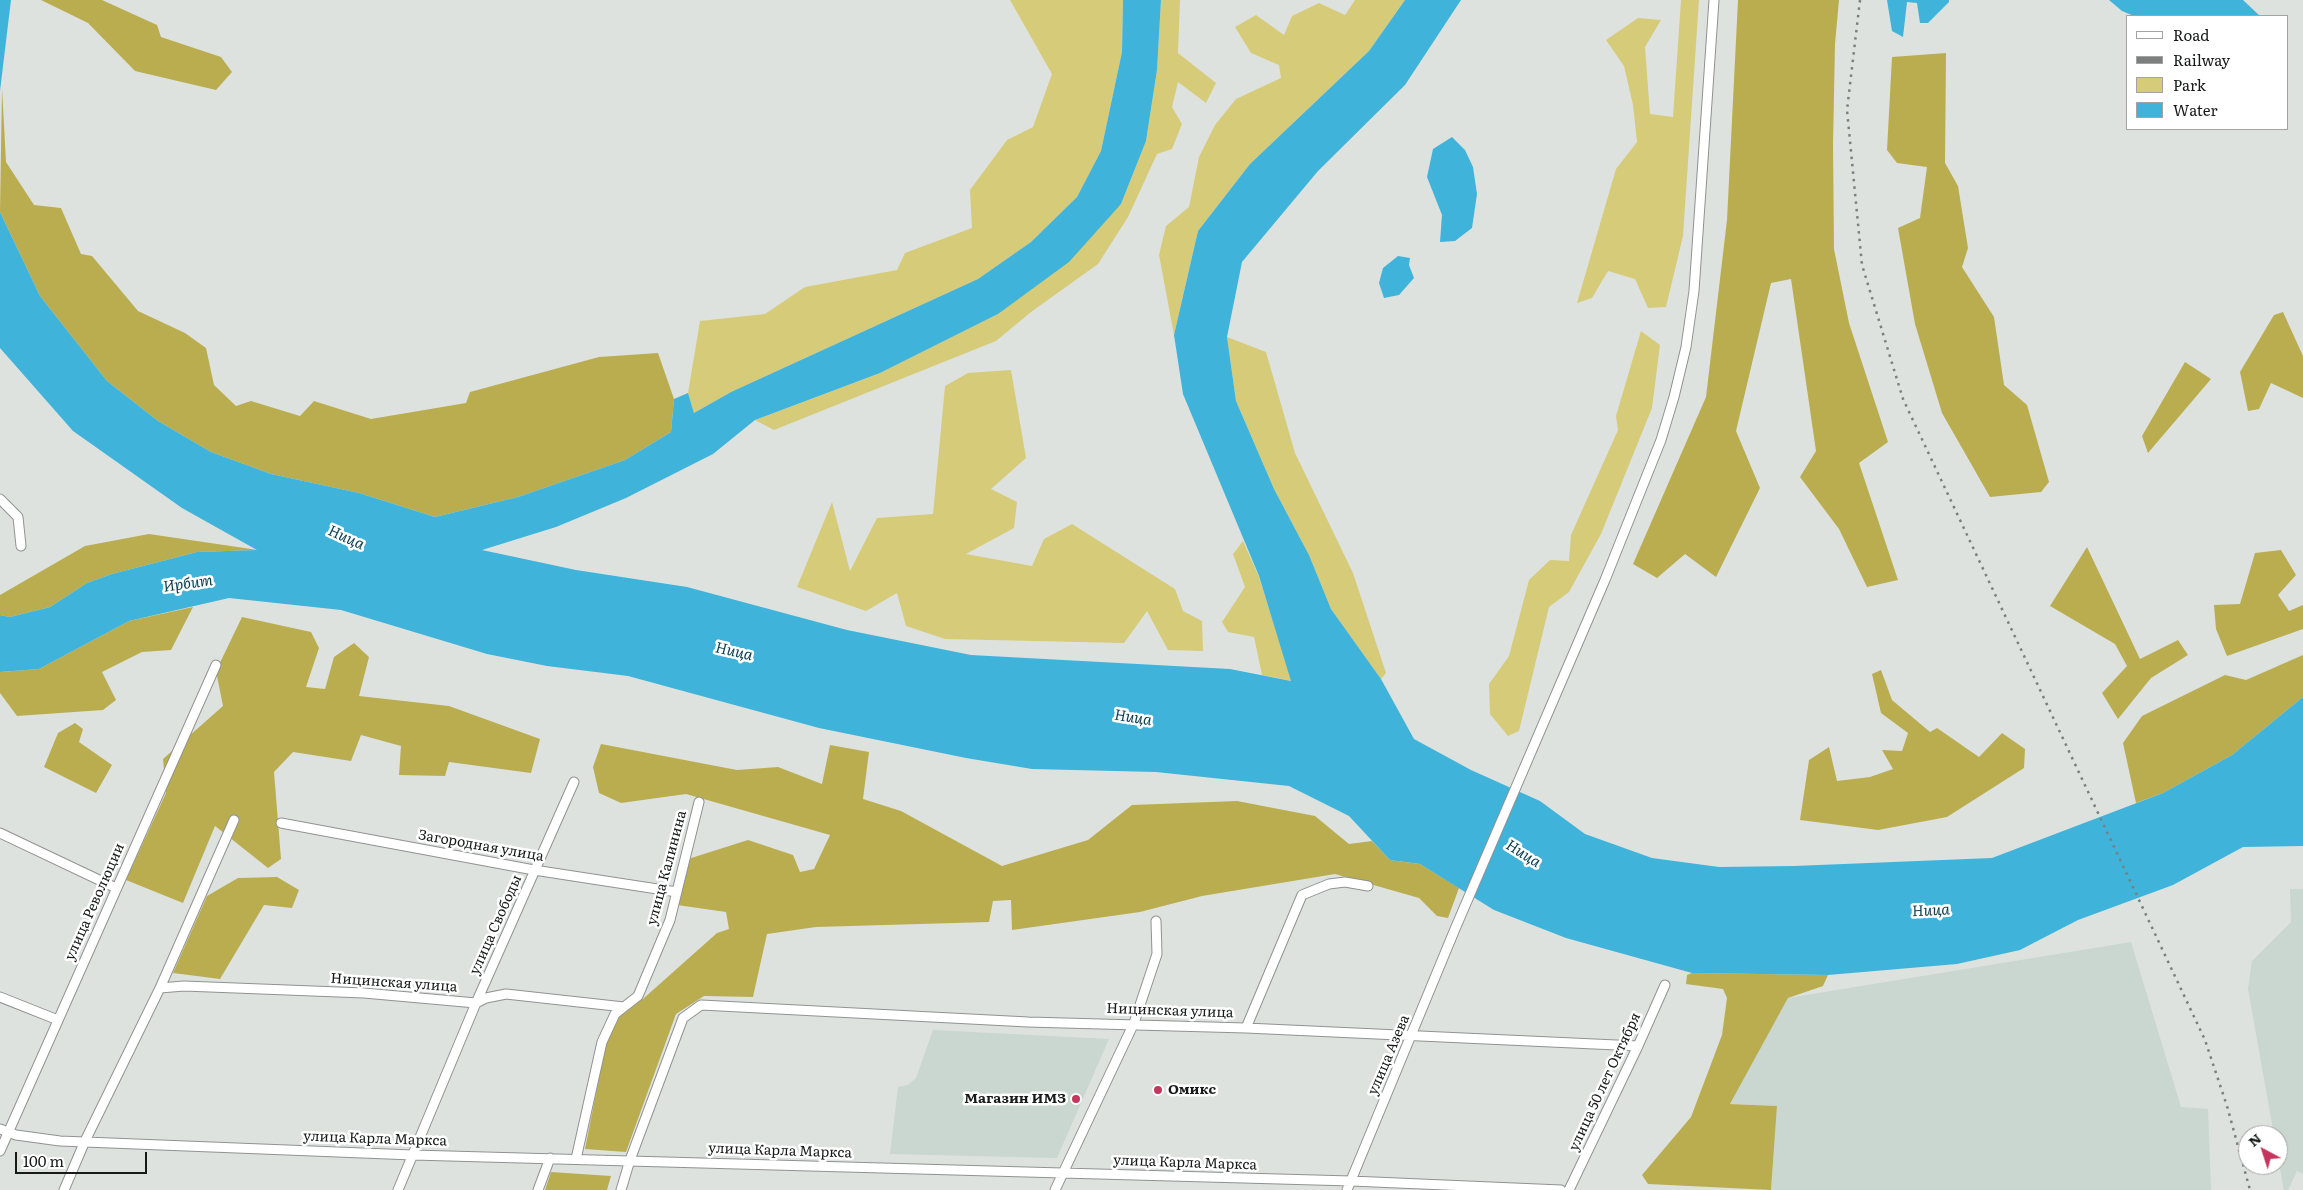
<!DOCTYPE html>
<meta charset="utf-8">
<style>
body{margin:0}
#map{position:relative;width:2303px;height:1190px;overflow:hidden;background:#dee2df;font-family:Literata,serif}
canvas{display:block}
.legend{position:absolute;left:2126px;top:15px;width:162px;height:115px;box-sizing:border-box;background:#fff;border:1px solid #a3a3a3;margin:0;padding:6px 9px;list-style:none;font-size:15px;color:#181a19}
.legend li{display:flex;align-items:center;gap:10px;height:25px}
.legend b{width:25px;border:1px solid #a3a3a3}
.north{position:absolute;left:2238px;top:1125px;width:50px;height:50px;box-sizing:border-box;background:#fff;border:1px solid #a3a3a3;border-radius:50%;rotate:320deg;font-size:14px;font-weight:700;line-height:20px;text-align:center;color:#181a19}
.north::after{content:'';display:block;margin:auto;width:18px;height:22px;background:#c5365d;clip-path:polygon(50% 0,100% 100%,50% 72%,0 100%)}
.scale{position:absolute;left:15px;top:1152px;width:132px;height:22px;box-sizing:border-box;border:2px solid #181a19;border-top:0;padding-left:6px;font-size:15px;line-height:18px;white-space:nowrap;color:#181a19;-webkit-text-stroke:4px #fff;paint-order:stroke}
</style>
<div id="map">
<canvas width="2303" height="1190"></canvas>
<ul class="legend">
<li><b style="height:6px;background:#fff"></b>Road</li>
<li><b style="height:6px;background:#7c7f7d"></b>Railway</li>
<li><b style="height:14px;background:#d6cb79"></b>Park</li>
<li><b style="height:14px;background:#3fb3da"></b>Water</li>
</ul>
<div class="north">N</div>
<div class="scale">100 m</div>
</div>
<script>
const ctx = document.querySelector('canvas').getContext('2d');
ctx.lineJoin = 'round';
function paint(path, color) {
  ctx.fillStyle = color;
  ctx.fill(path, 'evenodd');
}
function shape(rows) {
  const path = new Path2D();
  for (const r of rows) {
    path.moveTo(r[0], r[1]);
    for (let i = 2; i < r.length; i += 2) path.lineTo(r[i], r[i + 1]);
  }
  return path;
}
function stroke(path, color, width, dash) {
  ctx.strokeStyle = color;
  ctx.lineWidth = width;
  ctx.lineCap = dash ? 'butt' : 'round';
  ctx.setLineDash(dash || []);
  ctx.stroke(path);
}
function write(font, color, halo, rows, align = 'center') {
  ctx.font = font + ' Literata,serif';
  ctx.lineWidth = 5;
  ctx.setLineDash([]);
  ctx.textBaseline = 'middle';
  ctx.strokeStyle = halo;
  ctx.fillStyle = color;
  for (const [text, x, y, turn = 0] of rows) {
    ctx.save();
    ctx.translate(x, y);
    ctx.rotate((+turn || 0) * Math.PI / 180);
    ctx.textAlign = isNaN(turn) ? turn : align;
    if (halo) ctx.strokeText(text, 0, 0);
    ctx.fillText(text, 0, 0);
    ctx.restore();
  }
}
paint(shape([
 [2290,889,2303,889,2303,1174,2297,1171,2288,1190,2284,1190,2278,1158,2278,1135,2274,1135,2248,989,2252,961,2291,922],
 [2131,942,2181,1107,2208,1109,2211,1190,1771,1190,1777,1106,1730,1104,1788,998],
 [933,1030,1109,1039,1057,1158,890,1154,898,1087,908,1085,916,1078]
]), '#cad6d0');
paint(shape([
 [1010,0,1123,0,1122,52,1101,151,1077,197,1031,242,978,279,731,392,694,413,688,393,700,321,765,314,805,287,897,270,905,253,972,228,970,190,1007,140,1033,127,1052,74],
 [1161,0,1180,0,1178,53,1216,83,1206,103,1178,82,1172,107,1182,124,1172,149,1157,154,1128,217,1098,264,1031,312,996,341,774,430,755,420,880,373,998,314,1121,204,1146,141,1157,70],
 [1355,0,1405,0,1369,51,1250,164,1198,231,1174,335,1159,255,1166,226,1189,207,1199,157,1215,125,1236,99,1281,78,1279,65,1251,53,1235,27,1256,15,1284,35,1292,16,1319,3,1345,15],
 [1681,0,1699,0,1683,236,1666,307,1648,308,1635,279,1608,271,1592,298,1577,303,1616,169,1637,142,1633,105,1624,66,1606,40,1638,18,1661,20,1645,47,1650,114,1673,117],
 [1641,331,1660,345,1652,408,1601,534,1569,592,1549,607,1519,731,1508,736,1490,714,1489,684,1509,656,1529,580,1550,560,1569,561,1571,535,1618,430,1616,416],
 [1227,337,1266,352,1295,453,1353,573,1386,673,1381,679,1331,609,1309,555,1274,489,1236,401],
 [1011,370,1026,458,991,489,1017,502,1014,528,966,554,1032,566,1044,539,1072,524,1175,589,1183,611,1202,621,1203,651,1168,650,1147,611,1124,643,945,639,906,626,897,593,866,611,797,587,832,502,850,571,877,518,933,514,945,386,968,373],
 [1243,541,1259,577,1292,681,1262,675,1254,637,1228,632,1222,622,1245,587,1233,554]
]), '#d6cb79');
paint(shape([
 [41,0,102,0,157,25,161,37,221,57,232,72,216,90,135,71,88,23],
 [1738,0,1839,0,1835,44,1833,145,1834,249,1849,323,1888,442,1859,463,1898,580,1867,587,1839,529,1800,477,1816,451,1791,279,1771,283,1736,431,1760,488,1716,577,1685,554,1657,578,1633,564,1706,397,1727,220],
 [1946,53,1945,163,1958,186,1968,248,1962,267,1994,317,2004,385,2027,405,2049,482,2041,492,1990,497,1942,413,1915,324,1898,228,1920,218,1927,167,1897,163,1887,150,1892,57],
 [2,88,6,162,34,205,61,208,81,254,92,256,138,311,185,333,206,348,214,385,236,406,251,401,300,416,314,401,371,419,466,403,470,392,599,357,658,353,674,399,671,432,625,460,518,497,435,517,359,493,271,474,211,452,158,421,107,381,40,296,0,212],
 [2283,312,2303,356,2303,398,2271,383,2259,409,2248,411,2240,372,2274,315],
 [2185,362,2211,379,2148,453,2142,436],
 [149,534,258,550,197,552,112,574,87,583,50,607,10,617,0,615,0,595,85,546],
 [2087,547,2140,659,2178,640,2188,655,2151,678,2118,719,2102,693,2127,666,2115,644,2050,606],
 [2281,550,2296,575,2278,595,2289,611,2303,605,2303,629,2227,656,2216,629,2214,605,2240,604,2255,553],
 [193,607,171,650,142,652,102,672,116,700,103,710,17,716,0,693,0,672,39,669,129,621],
 [242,617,311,632,319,648,306,687,325,689,334,657,354,643,369,657,359,696,449,706,540,739,531,773,449,762,445,776,399,775,401,746,361,735,351,761,293,752,274,772,281,859,268,868,215,826,183,903,126,880,166,793,163,759,223,706,216,671],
 [2303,655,2303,697,2232,755,2163,793,2136,803,2123,743,2142,716,2225,675,2246,680],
 [1881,670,1892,700,1930,732,1937,728,1979,757,2002,733,2025,749,2024,768,1947,817,1878,830,1800,820,1809,760,1829,747,1837,781,1870,777,1893,769,1882,750,1902,751,1908,733,1881,713,1872,674],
 [75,723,83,729,79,742,112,765,96,793,44,767,58,733],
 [601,744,737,770,778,767,822,784,830,745,869,752,863,799,901,811,1002,866,1088,840,1132,805,1237,801,1315,816,1349,844,1372,841,1390,860,1420,864,1459,888,1448,918,1437,916,1419,898,1335,874,1202,896,1140,912,1012,930,1011,900,993,901,989,922,816,927,767,934,753,997,704,996,676,1014,626,1152,585,1149,606,1043,618,1018,644,998,717,933,729,929,726,912,677,905,688,859,748,840,793,855,800,872,814,869,830,835,686,794,621,803,599,793,593,767],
 [277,877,299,890,292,908,264,905,220,979,173,973,207,896,238,878],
 [1692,973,1828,975,1823,986,1788,998,1730,1104,1777,1106,1771,1190,1648,1184,1642,1175,1691,1117,1722,1035,1727,998,1723,989,1686,984,1687,975],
 [551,1172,611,1176,607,1190,545,1190]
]), '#baad50');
paint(shape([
 [0,0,11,0,0,91],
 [1123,0,1161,0,1157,70,1146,141,1121,204,1069,262,998,314,880,373,755,420,713,454,626,498,556,527,482,550,576,570,687,587,847,630,971,655,1230,669,1291,681,1259,576,1183,394,1174,335,1198,231,1250,164,1369,51,1405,0,1461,0,1405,85,1318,171,1242,262,1227,337,1236,401,1274,489,1309,555,1331,609,1381,679,1414,739,1471,770,1540,801,1585,834,1652,858,1719,867,1794,866,1992,858,2163,793,2232,755,2303,697,2303,846,2243,847,2173,885,2078,920,2020,950,1957,964,1828,975,1692,973,1566,938,1494,910,1420,864,1390,860,1349,816,1289,786,1156,772,1032,769,966,758,819,728,628,676,547,666,487,654,341,610,229,598,129,621,39,669,0,672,0,615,10,617,50,607,87,583,112,574,197,552,257,550,182,508,73,431,0,348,0,212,40,296,107,381,158,421,211,452,271,474,359,493,435,517,518,497,625,460,671,432,674,399,688,393,694,413,731,392,978,279,1031,242,1077,197,1101,151,1122,52],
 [1887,0,1949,0,1949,2,1928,23,1920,23,1917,3,1907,2,1903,37,1892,31],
 [2109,0,2243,0,2260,16,2134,16,2122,11],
 [1452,137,1465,150,1473,167,1477,194,1472,228,1455,241,1440,242,1442,215,1427,177,1433,149],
 [1398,256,1410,258,1409,265,1414,278,1399,295,1384,298,1379,283,1383,268]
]), '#3fb3da');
const minor = shape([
 [0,499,18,517,21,546],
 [281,823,534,870,677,892],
 [0,833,116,888],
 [160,988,184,986,364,993,476,1003,486,998,506,994,624,1007],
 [0,997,58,1020],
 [1246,1028,1302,895,1329,884,1345,882,1368,886],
 [0,1129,16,1135,60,1141,413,1155,1351,1181,1561,1190],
 [0,1151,216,665],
 [576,1159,602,1042,615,1014,638,996,670,920,699,802],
 [64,1190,85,1141,160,988,234,820],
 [398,1190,476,1003,574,782],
 [538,1190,550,1158],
 [621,1190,630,1160,683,1018,701,1005,1028,1022,1246,1028,1638,1046],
 [1055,1190,1134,1023,1157,954,1156,921],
 [1347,1190,1455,929,1605,580,1661,440,1674,397,1686,347,1694,291,1714,0],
 [1569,1190,1638,1046,1665,985]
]);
stroke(minor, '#8f9391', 11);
stroke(minor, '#fff', 9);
stroke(shape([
 [1860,0,1847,110,1862,265,1903,399,2205,1040,2227,1106,2250,1190]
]), '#7c7f7d', 2.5, [2.5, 5]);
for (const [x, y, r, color] of [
 [1158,1090,5,"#c5365d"],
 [1076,1099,5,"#c5365d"]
]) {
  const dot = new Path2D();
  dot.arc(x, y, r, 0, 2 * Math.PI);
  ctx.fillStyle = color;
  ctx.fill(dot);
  stroke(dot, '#fff', 2);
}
write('14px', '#181a19', '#fff', [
 ["Загородная улица",481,846,10],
 ["улица Калинина",667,868,-75],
 ["улица Революции",95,902,-66],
 ["улица Свободы",496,925,-66],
 ["Ницинская улица",394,983,4],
 ["Ницинская улица",1170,1011,2],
 ["улица Азева",1389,1055,-67],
 ["улица 50 лет Октября",1605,1082,-65],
 ["улица Карла Маркса",375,1139,2],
 ["улица Карла Маркса",780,1151,2],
 ["улица Карла Маркса",1185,1163,2]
]);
write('bold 14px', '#181a19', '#fff', [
 ["Омикс",1168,1090],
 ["Магазин ИМЗ",1066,1099,"right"]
], 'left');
write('italic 15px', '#0b3e4e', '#fff', [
 ["Ница",346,538,24],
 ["Ирбит",188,584,-8],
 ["Ница",734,652,13],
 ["Ница",1133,718,9],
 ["Ница",1523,854,32],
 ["Ница",1931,911,-3]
]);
</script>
